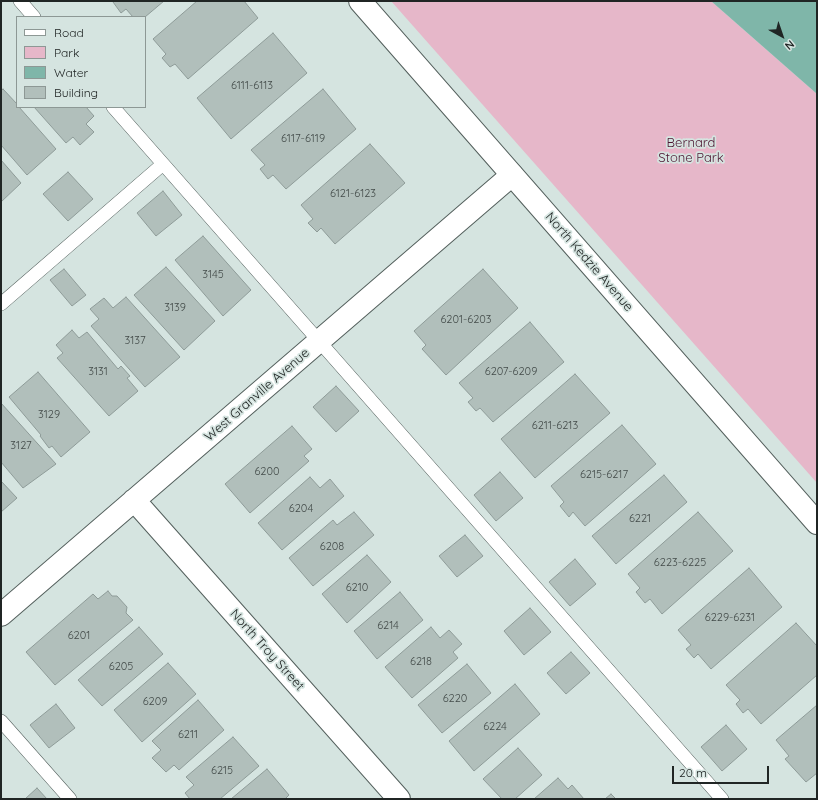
<!DOCTYPE html>
<style>
body{margin:0}
#map{position:relative;width:818px;height:800px;overflow:hidden;background:#d5e4e0;font-family:Quicksand,sans-serif}
canvas{display:block}
.frame{position:absolute;inset:0;border:2px solid #202524;pointer-events:none}
.legend{position:absolute;left:16px;top:16px;width:130px;height:92px;box-sizing:border-box;background:#d5e4e0;border:1px solid #8d9895;margin:0;padding:5px 7px;list-style:none;font-size:12px;color:#202524}
.legend li{display:flex;align-items:center;gap:8px;height:20px}
.legend b{width:20px;border:1px solid #8d9895}
.north{position:absolute;left:762px;top:16px;width:40px;height:40px;-webkit-text-stroke:3px #d5e4e0;paint-order:stroke;rotate:140deg;font-size:11px;font-weight:700;line-height:16px;text-align:center;color:#202524}
.north::after{content:'';display:block;margin:auto;width:14px;height:18px;background:#202524;clip-path:polygon(50% 0,100% 100%,50% 72%,0 100%)}
.scale{position:absolute;left:672px;top:766px;width:97px;height:18px;box-sizing:border-box;border:2px solid #202524;border-top:0;padding-left:5px;font-size:12px;line-height:14px;white-space:nowrap;color:#202524;-webkit-text-stroke:3px #d5e4e0;paint-order:stroke}
</style>
<div id="map">
<canvas width="818" height="800"></canvas>
<div class="frame"></div>
<ul class="legend">
<li><b style="height:5px;background:#fff"></b>Road</li>
<li><b style="height:11px;background:#e6b7c9"></b>Park</li>
<li><b style="height:11px;background:#7fb6a9"></b>Water</li>
<li><b style="height:11px;background:#b1bfbb"></b>Building</li>
</ul>
<div class="north">N</div>
<div class="scale">20 m</div>
</div>
<script>
const ctx = document.querySelector('canvas').getContext('2d');
ctx.lineJoin = 'round';
function paint(path, color) {
  ctx.fillStyle = color;
  ctx.fill(path, 'evenodd');
}
function shape(rows) {
  const path = new Path2D();
  for (const r of rows) {
    path.moveTo(r[0], r[1]);
    for (let i = 2; i < r.length; i += 2) path.lineTo(r[i], r[i + 1]);
  }
  return path;
}
function stroke(path, color, width, dash) {
  ctx.strokeStyle = color;
  ctx.lineWidth = width;
  ctx.lineCap = dash ? 'butt' : 'round';
  ctx.setLineDash(dash || []);
  ctx.stroke(path);
}
function write(font, color, halo, rows, align = 'center') {
  ctx.font = font + ' Quicksand,sans-serif';
  ctx.lineWidth = 3.5;
  ctx.setLineDash([]);
  ctx.textBaseline = 'middle';
  ctx.strokeStyle = halo;
  ctx.fillStyle = color;
  for (const [text, x, y, turn = 0] of rows) {
    ctx.save();
    ctx.translate(x, y);
    ctx.rotate((+turn || 0) * Math.PI / 180);
    ctx.textAlign = isNaN(turn) ? turn : align;
    if (halo) ctx.strokeText(text, 0, 0);
    ctx.fillText(text, 0, 0);
    ctx.restore();
  }
}
paint(shape([
 [391,1,711,1,817,94,817,483]
]), '#e6b7c9');
paint(shape([
 [711,1,817,1,817,94]
]), '#7fb6a9');
const building = shape([
 [114,1,164,1,145,17,133,17,126,9,121,13,113,2,114,1],
 [197,1,244,1,258,18,188,79,175,64,170,67,162,58,166,54,153,39,197,1],
 [273,33,307,73,231,139,197,98,273,33],
 [3,89,17,104,17,107,19,107,56,149,27,175,1,145,1,91,3,89],
 [323,89,356,129,286,189,273,175,268,179,260,169,265,165,251,150,323,89],
 [34,107,86,107,94,116,86,124,94,132,80,145,73,137,66,143,34,107],
 [370,144,405,183,335,244,321,228,317,232,308,223,313,219,301,205,370,144],
 [1,160,21,183,1,202,1,160],
 [68,172,93,199,68,221,43,194,68,172],
 [163,191,182,215,156,236,137,213,163,191],
 [203,236,251,290,223,316,175,260,203,236],
 [166,267,215,321,184,350,134,295,166,267],
 [64,269,86,295,72,306,50,280,64,269],
 [483,269,518,308,446,375,422,349,426,345,414,331,483,269],
 [126,297,180,357,145,387,91,326,99,319,90,309,104,298,113,308,126,297],
 [530,322,564,362,493,422,480,408,476,411,468,402,473,398,459,383,530,322],
 [72,330,79,338,87,332,118,369,121,366,130,376,127,378,138,391,109,416,57,358,63,353,56,345,72,330],
 [38,372,90,432,61,457,52,446,49,448,40,436,41,435,9,397,38,372],
 [575,374,610,413,535,478,501,439,575,374],
 [336,386,359,411,336,432,313,407,336,386],
 [1,403,56,464,23,488,1,462,1,403],
 [622,425,656,464,585,526,573,512,569,517,560,506,564,502,551,486,622,425],
 [292,426,312,449,304,456,309,461,250,513,225,484,292,426],
 [500,472,523,498,496,521,474,495,500,472],
 [664,475,687,502,616,564,592,536,664,475],
 [310,477,320,488,330,479,344,496,282,550,258,523,310,477],
 [1,481,17,498,1,512,1,481],
 [354,512,374,535,313,586,289,558,333,520,337,525,354,512],
 [698,512,733,551,662,614,650,599,645,603,636,592,640,588,628,574,698,512],
 [465,535,483,556,457,577,439,556,465,535],
 [367,555,391,582,347,623,322,594,367,555],
 [575,559,596,584,570,606,549,582,575,559],
 [749,568,782,607,711,669,698,654,694,658,686,649,691,645,678,630,749,568],
 [108,591,112,596,117,596,127,607,126,613,133,620,55,685,26,652,93,594,98,599,108,591],
 [400,592,423,620,377,659,354,631,400,592],
 [530,608,551,632,524,655,504,631,530,608],
 [796,623,817,646,817,675,761,724,748,709,743,713,736,704,740,700,726,685,796,623],
 [139,627,163,654,102,706,78,680,139,627],
 [431,627,440,638,449,630,462,644,453,652,458,658,412,698,385,667,431,627],
 [571,652,590,673,566,694,547,673,571,652],
 [168,663,196,694,142,742,114,710,168,663],
 [467,664,491,693,442,733,418,705,467,664],
 [515,684,540,714,474,771,449,741,515,684],
 [198,700,224,730,179,770,174,765,166,772,152,758,161,750,152,741,198,700],
 [56,704,75,728,49,748,30,725,56,704],
 [817,705,817,773,806,782,785,759,789,756,776,740,817,705],
 [726,725,747,749,722,771,701,747,726,725],
 [233,737,259,766,220,799,190,799,185,793,194,785,186,777,233,737],
 [518,748,542,775,515,799,502,799,483,779,518,748],
 [267,769,289,795,285,799,231,799,267,769],
 [558,778,568,789,572,785,584,799,534,799,558,778],
 [37,788,47,799,25,799,37,788],
 [611,794,616,799,605,799,611,794]
]);
paint(building, '#b1bfbb');
stroke(building, '#8e9b98', 1);
const lane = shape([
 [20,1,34,17],
 [113,107,722,799],
 [1,304,163,164],
 [1,721,70,799]
]);
const street = shape([
 [134,500,399,799],
 [1,615,512,175]
]);
const secondary = shape([
 [360,1,817,523]
]);
stroke(lane, '#535f5c', 14);
stroke(street, '#535f5c', 24);
stroke(secondary, '#535f5c', 24);
stroke(lane, '#fff', 13);
stroke(street, '#fff', 22);
stroke(secondary, '#fff', 22);
write('11px', '#444c4a', null, [
 ["6111-6113",252,86],
 ["6117-6119",303,139],
 ["6121-6123",353,194],
 ["3145",213,275],
 ["3139",175,308],
 ["6201-6203",466,320],
 ["3137",135,341],
 ["3131",98,372],
 ["6207-6209",511,372],
 ["3129",49,415],
 ["6211-6213",555,426],
 ["3127",21,446],
 ["6200",267,472],
 ["6215-6217",604,475],
 ["6204",301,509],
 ["6221",640,519],
 ["6208",332,547],
 ["6223-6225",680,563],
 ["6210",357,588],
 ["6229-6231",730,618],
 ["6214",388,626],
 ["6201",79,636],
 ["6218",421,662],
 ["6205",121,667],
 ["6220",455,699],
 ["6209",155,702],
 ["6224",495,727],
 ["6211",188,735],
 ["6215",222,771]
]);
write('13px', '#4d1531', '#d5e4e0', [
 ["Bernard",691,143],
 ["Stone Park",691,158]
]);
write('13px', '#202524', '#d5e4e0', [
 ["North Kedzie Avenue",589,262,49],
 ["West Granville Avenue",257,395,-41],
 ["North Troy Street",267,650,48]
]);
</script>
